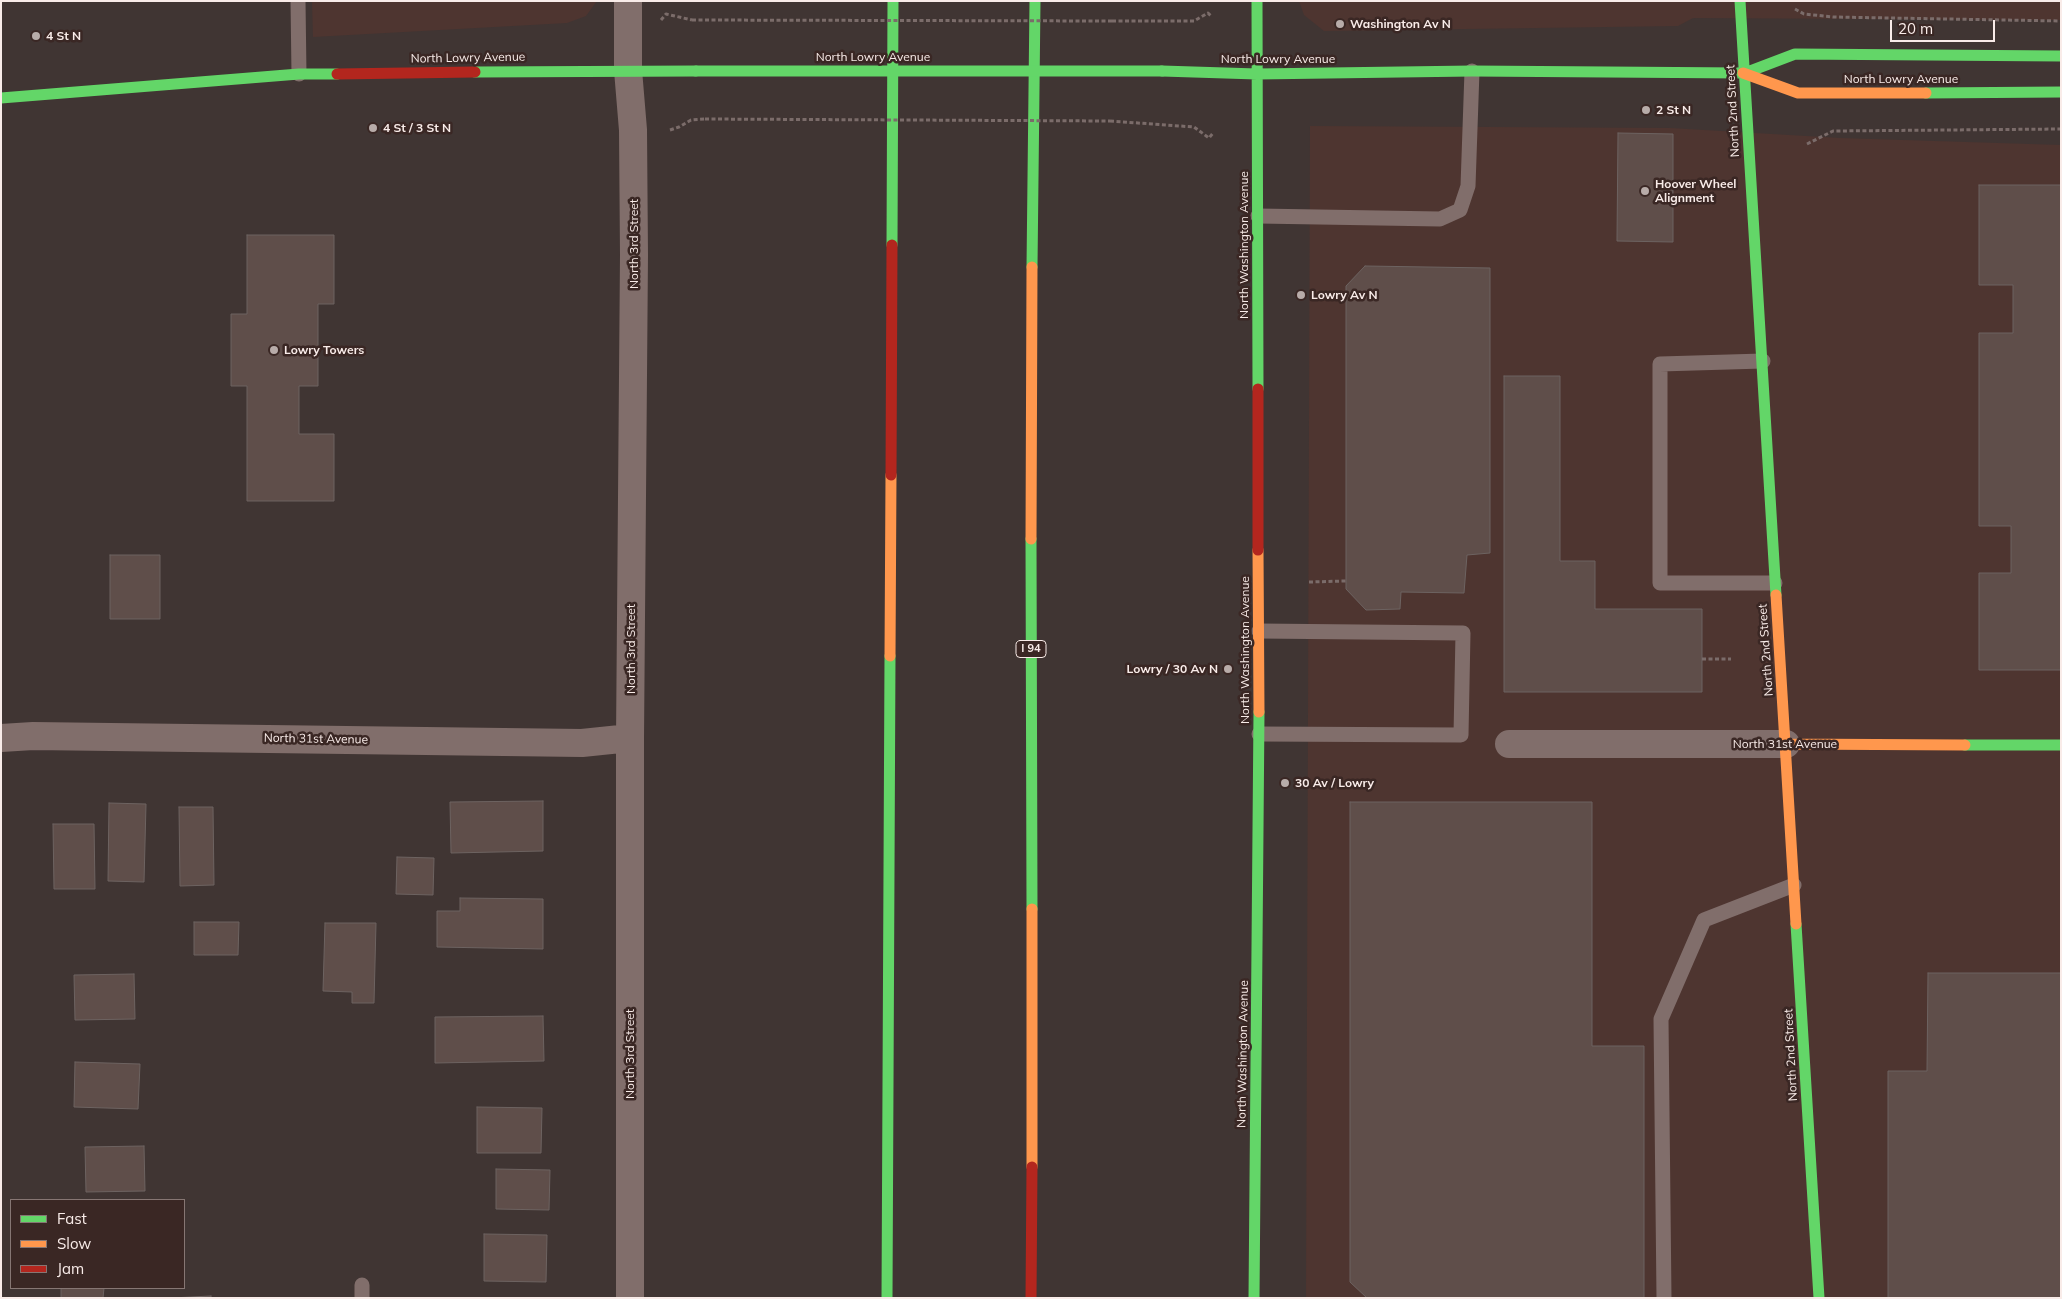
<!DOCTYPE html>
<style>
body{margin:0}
#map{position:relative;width:2062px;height:1299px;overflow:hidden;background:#403533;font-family:Mulish,sans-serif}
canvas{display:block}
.frame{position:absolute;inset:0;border:2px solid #f9ece9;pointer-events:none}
.legend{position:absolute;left:10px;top:1199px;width:175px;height:90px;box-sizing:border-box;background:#3a2724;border:1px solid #867673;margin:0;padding:6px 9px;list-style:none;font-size:15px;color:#f9ece9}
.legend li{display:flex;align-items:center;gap:10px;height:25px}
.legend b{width:25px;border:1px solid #867673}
.scale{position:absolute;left:1890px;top:20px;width:105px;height:22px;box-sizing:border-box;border:2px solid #f9ece9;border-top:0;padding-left:6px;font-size:15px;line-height:18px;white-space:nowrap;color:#f9ece9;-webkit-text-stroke:4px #3a2724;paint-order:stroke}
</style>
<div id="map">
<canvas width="2062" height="1299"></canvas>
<div class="frame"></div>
<ul class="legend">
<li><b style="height:6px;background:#63d668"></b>Fast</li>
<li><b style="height:6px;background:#ff974d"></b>Slow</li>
<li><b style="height:6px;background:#b3261e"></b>Jam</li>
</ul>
<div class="scale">20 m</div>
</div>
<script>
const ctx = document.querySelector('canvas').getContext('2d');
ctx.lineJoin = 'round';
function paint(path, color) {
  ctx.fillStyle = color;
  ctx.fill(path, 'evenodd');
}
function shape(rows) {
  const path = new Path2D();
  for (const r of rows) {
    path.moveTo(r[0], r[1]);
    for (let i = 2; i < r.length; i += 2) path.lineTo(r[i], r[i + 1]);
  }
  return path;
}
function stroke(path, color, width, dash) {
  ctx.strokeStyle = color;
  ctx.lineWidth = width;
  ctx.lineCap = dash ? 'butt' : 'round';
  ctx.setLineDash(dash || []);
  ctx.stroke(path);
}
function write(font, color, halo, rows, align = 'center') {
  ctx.font = font + ' Mulish,sans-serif';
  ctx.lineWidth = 5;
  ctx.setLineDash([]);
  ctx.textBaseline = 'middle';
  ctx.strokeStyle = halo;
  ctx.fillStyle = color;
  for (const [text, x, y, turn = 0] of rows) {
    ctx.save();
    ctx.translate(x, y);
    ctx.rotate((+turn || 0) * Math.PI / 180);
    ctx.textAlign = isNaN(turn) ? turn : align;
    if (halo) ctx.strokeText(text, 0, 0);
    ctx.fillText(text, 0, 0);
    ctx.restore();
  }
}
paint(shape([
 [312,1,597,1,586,16,567,23,313,37],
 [1299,1,2061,1,2061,20,1693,18,1678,26,1324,31,1304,15],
 [1310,126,1670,128,1840,138,2061,145,2061,1298,1306,1298]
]), '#4e3530');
const building = shape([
 [1618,133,1673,134,1673,242,1617,241,1618,133],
 [1979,185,2061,185,2061,670,1979,670,1979,573,2011,573,2011,526,1979,526,1979,333,2013,333,2013,285,1979,285,1979,185],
 [247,235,334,235,334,304,318,304,318,386,299,386,299,434,334,434,334,501,247,501,247,386,231,386,231,314,247,314,247,235],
 [1365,266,1490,268,1490,553,1467,555,1464,593,1401,592,1400,609,1366,610,1346,589,1346,286,1365,266],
 [1504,376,1560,376,1560,561,1595,561,1595,609,1702,609,1702,692,1504,692,1504,376],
 [110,555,160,555,160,619,110,619,110,555],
 [543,801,543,851,451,853,450,802,543,801],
 [1350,802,1592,802,1592,1046,1644,1046,1644,1298,1367,1298,1350,1282,1350,802],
 [109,803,146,804,144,882,108,881,109,803],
 [179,807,213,807,214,885,180,886,179,807],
 [53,824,94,824,95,889,54,889,53,824],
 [397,857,434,858,433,895,396,894,397,857],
 [460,898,543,899,543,949,437,947,437,911,460,911,460,898],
 [194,922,239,922,238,955,194,955,194,922],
 [325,923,376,923,374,1003,352,1003,352,992,323,991,325,923],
 [1928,973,2061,973,2061,1298,1888,1298,1888,1071,1927,1071,1928,973],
 [134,974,135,1019,75,1020,74,975,134,974],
 [543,1016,544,1061,435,1063,435,1017,543,1016],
 [75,1062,140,1064,138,1109,74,1107,75,1062],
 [477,1107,542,1108,541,1153,477,1153,477,1107],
 [144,1146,145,1191,86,1192,85,1147,144,1146],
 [496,1169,550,1170,549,1210,496,1209,496,1169],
 [484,1234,547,1235,546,1282,484,1281,484,1234],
 [61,1288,104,1288,103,1298,61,1298,61,1288],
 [211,1296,211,1298,171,1298,211,1296]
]);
paint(building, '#5f4e4a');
stroke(building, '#6d6361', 1);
stroke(shape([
 [1795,9,1804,14,1833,17,2061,21],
 [661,20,666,14,692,20],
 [1112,21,1194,21,1208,13,1212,17],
 [1110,121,1194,127,1209,138,1213,133],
 [670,130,679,127,691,120,705,119],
 [1807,144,1833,131,2061,129],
 [1309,582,1346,581],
 [1702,659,1731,659]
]), '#7b6c6a', 3, [4, 2.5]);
stroke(shape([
 [298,1,299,74],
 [1258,216,1440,219,1460,210,1468,186,1472,71],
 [1763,361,1660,364,1660,583,1775,583],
 [1259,631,1463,633,1461,735,1259,734],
 [362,1298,362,1285],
 [1664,1298,1661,1019,1704,920,1794,885]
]), '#816e6b', 15);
stroke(shape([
 [628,1,628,70,633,130,634,255,630,738,630,1298],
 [1,738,33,736,582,743,630,738],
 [1509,744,1786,744]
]), '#816e6b', 28);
stroke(shape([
 [1257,1,1258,389],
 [1740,1,1776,595],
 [1162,71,1257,74,1472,71,1743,73],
 [475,72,696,71],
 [1745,73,1795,54,2061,56],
 [1926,93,2061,92],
 [1,98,299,74,337,74],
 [892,245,893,1],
 [1032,267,1035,1],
 [1031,539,1032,909],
 [1965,745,2061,745],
 [1796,924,1819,1298],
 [887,1298,890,656],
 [1254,1298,1259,712]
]), '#63d668', 11);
stroke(shape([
 [1743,73,1798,93,1926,93],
 [1031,539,1032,267],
 [1258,550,1259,712],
 [1776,595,1796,924],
 [890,656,891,475],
 [1786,744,1965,745],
 [1032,1167,1032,909]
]), '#ff974d', 11);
stroke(shape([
 [337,74,475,72],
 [1258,389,1258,550],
 [891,475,892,245],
 [1031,1298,1032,1167]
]), '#b3261e', 11);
stroke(shape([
 [692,20,1112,21],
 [705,119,1110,121]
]), '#7b6c6a', 3, [4, 2.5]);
stroke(shape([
 [696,71,1162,71]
]), '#63d668', 11);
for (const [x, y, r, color] of [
 [1340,24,5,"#b8aca9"],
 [36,36,5,"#b8aca9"],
 [1646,110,5,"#b8aca9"],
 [373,128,5,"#b8aca9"],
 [1645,191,5,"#b8aca9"],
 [1301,295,5,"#b8aca9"],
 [274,350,5,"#b8aca9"],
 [1228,669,5,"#b8aca9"],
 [1285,783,5,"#b8aca9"]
]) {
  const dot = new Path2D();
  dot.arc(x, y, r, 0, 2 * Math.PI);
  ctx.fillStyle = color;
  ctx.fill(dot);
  stroke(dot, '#3a2724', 2);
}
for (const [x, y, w] of [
 [1031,649,30]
]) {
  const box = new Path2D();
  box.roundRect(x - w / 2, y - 8.5, w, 17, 4);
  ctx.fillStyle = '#3a2724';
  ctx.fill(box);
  stroke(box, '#f9ece9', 1);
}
write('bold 11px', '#f9ece9', null, [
 ["I 94",1031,649]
]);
write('bold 12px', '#f9ece9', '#3a2724', [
 ["Washington Av N",1350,24],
 ["4 St N",46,36],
 ["2 St N",1656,110],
 ["4 St / 3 St N",383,128],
 ["Hoover Wheel",1655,184],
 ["Alignment",1655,198],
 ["Lowry Av N",1311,295],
 ["Lowry Towers",284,350],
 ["Lowry / 30 Av N",1218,669,"right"],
 ["30 Av / Lowry",1295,783]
], 'left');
write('12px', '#f9ece9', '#3a2724', [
 ["North Lowry Avenue",873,57],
 ["North Lowry Avenue",468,58,-1],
 ["North Lowry Avenue",1278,59],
 ["North Lowry Avenue",1901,79],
 ["North 2nd Street",1733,111,-93],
 ["North 3rd Street",634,244,-90],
 ["North Washington Avenue",1244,245,-90],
 ["North 3rd Street",631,649,-90],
 ["North Washington Avenue",1245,650,-90],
 ["North 2nd Street",1766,650,-94],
 ["North 31st Avenue",316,739,1],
 ["North 31st Avenue",1785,744],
 ["North 3rd Street",630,1054,-90],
 ["North Washington Avenue",1243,1054,-89],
 ["North 2nd Street",1791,1055,-93]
]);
</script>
